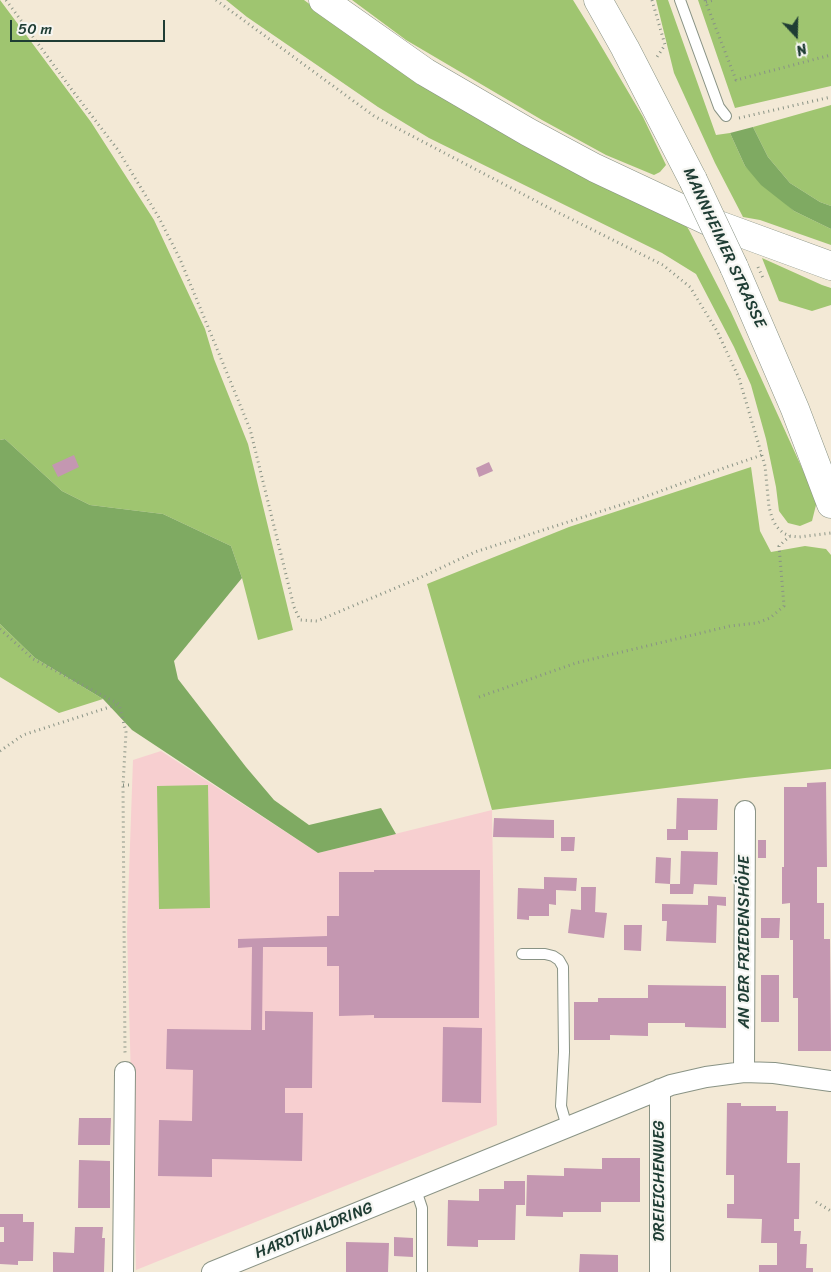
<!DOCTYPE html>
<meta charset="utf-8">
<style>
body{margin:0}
#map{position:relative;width:831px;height:1272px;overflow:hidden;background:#f3e9d6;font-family:Sriracha,sans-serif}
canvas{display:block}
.north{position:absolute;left:771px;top:10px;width:50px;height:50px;-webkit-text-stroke:4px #f6f6f2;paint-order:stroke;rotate:159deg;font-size:14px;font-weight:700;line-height:20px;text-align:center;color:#1f3d34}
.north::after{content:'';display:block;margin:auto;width:18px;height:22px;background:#1f3d34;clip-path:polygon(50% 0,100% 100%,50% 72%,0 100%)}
.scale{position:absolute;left:10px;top:20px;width:155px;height:22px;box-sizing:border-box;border:2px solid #1f3d34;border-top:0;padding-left:6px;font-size:15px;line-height:18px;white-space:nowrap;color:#1f3d34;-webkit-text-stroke:4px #f6f6f2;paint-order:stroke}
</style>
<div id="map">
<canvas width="831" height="1272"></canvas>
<div class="north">N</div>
<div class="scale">50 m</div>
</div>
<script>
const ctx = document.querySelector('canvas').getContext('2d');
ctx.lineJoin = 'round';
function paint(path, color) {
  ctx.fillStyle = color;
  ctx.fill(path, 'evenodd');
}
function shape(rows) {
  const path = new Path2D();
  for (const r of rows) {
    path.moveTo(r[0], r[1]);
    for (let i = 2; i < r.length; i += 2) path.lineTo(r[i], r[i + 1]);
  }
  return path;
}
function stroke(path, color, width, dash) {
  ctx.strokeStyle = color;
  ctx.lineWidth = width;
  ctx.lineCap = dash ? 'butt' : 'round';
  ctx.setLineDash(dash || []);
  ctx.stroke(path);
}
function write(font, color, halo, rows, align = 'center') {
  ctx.font = font + ' Sriracha,sans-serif';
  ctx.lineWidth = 4.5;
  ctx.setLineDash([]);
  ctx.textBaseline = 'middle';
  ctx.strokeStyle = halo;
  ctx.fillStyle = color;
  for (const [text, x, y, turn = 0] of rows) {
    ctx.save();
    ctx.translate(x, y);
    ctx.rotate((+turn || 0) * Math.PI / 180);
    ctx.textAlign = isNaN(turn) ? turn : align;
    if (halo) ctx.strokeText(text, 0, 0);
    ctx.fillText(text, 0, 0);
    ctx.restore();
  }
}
paint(shape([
 [161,751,318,853,492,810,497,1125,136,1270,127,930,133,760]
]), '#f7cfd0');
paint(shape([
 [0,0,91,122,154,220,205,329,214,359,248,444,293,630,258,640,242,578,231,546,163,514,90,505,62,491,5,439,0,440],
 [226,0,304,0,384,59,680,216,689,230,731,312,817,501,812,521,800,526,788,523,779,511,776,487,766,439,751,385,734,347,696,274,662,253,429,138,378,107,247,17],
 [352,0,573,0,594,34,643,117,666,165,660,172,654,175,606,155,542,120,406,40],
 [656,0,668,0,716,135,730,133,745,166,794,211,831,229,831,245,760,220,743,217,715,163,674,73],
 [698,0,831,0,831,86,735,108],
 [831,105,831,206,820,202,790,183,768,157,753,127],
 [762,258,822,285,831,288,831,305,812,311,779,301],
 [751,467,760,531,771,552,805,546,826,549,831,555,831,769,745,778,492,810,427,584,569,527],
 [0,624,35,658,103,699,59,713,0,677],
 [208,785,210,908,159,909,157,786]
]), '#9fc570');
paint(shape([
 [753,127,768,157,790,183,820,202,831,206,831,229,794,211,761,185,745,166,730,133],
 [5,439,62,491,90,505,163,514,231,546,242,578,174,661,178,679,246,767,274,800,309,825,381,808,396,834,318,853,132,730,103,699,35,658,0,624,0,440]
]), '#7faa62');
paint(shape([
 [74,455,79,467,58,477,52,465],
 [489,462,493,471,479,477,476,468],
 [826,782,827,867,817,867,817,903,824,903,824,939,830,939,831,1051,798,1051,798,998,793,998,793,940,790,940,790,903,782,904,782,867,784,867,784,787,807,787,807,783],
 [677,798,718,799,717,830,688,830,688,840,667,840,667,829,676,829],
 [494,818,554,820,554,838,493,837],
 [561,837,575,837,574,851,561,851],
 [758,840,766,840,766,858,758,858],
 [681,851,718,852,717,885,694,884,693,894,670,894,670,884,655,883,656,857,671,858,670,884,680,884],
 [374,870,480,870,479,1018,374,1018,374,1015,339,1016,339,966,327,966,327,947,263,947,262,1030,265,1030,265,1011,313,1012,312,1088,285,1088,285,1113,303,1113,302,1161,212,1159,212,1177,158,1176,159,1120,192,1121,193,1070,166,1069,167,1029,251,1030,252,947,238,948,238,939,327,936,327,916,339,916,339,872,374,872],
 [544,877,577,878,576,891,556,890,556,905,549,904,549,916,529,916,529,920,517,919,518,888,544,889],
 [581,887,596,887,595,912,607,913,604,938,568,933,571,909,581,910],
 [708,896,726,897,726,906,717,905,716,943,666,941,667,921,662,921,662,904,708,905],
 [761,918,780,918,779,938,761,938],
 [624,925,642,925,641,951,624,950],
 [761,975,779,975,779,1022,761,1022],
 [648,985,726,986,726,1028,685,1027,685,1023,648,1023,648,1036,610,1035,610,1040,574,1040,574,1002,598,1002,598,998,648,998],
 [443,1027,482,1028,481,1103,442,1102],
 [727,1103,741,1103,741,1106,776,1106,776,1111,788,1111,787,1163,800,1163,799,1219,794,1219,794,1231,801,1231,800,1244,807,1244,806,1268,813,1268,813,1272,759,1272,759,1265,777,1265,777,1243,761,1243,762,1219,727,1218,727,1204,734,1204,734,1175,726,1175],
 [79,1118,111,1118,110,1145,78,1145],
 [602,1158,640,1158,640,1202,601,1202,601,1212,563,1212,563,1217,526,1216,527,1175,564,1176,564,1168,602,1169],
 [79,1160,110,1161,110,1208,78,1208],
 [504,1181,525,1181,525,1205,516,1205,515,1240,478,1240,478,1247,447,1246,448,1200,479,1201,479,1189,504,1189],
 [0,1214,23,1214,23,1222,34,1222,33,1261,18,1261,18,1265,0,1264,0,1242,4,1242,4,1227,0,1227],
 [75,1227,103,1227,102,1238,105,1238,104,1272,53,1272,53,1252,74,1253],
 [394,1237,413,1238,413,1257,394,1256],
 [346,1242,389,1243,388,1272,346,1272],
 [580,1254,618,1255,618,1272,579,1272]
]), '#c497b1');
const lane = shape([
 [680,0,719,107,726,116],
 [522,954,545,954,553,956,559,960,563,967,564,1052,561,1106,567,1127],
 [416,1190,422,1208,422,1272]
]);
const street = shape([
 [744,1072,745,811],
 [123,1272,125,1072],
 [212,1272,671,1085,706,1077,744,1072,774,1073,831,1081],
 [660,1272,660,1089]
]);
const secondary = shape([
 [598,0,625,48,693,180],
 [734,267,795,409,831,504]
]);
const primary = shape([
 [323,0,425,72,528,132,595,168,708,221,831,266]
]);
stroke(lane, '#899385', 12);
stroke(street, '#899385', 22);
stroke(secondary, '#899385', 29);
stroke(primary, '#899385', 29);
stroke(shape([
 [6,0,72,90,118,150,158,216,180,259,250,429,294,607,300,620,317,621,417,579,475,552,636,500,721,469,762,455],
 [216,0,374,116,553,210,663,265,690,287,717,331,739,378,765,466,769,507,772,518,776,526,783,533,790,536,799,537,831,533],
 [652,0,665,45,657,57],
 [705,0,736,80,831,55],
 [706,2,714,0],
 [739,118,831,97],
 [0,629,33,659,119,704,126,732,123,785,125,1054],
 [479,697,576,663,730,626,757,623,770,618,784,606,779,546,790,536],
 [0,751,23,735,119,704],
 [123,785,130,785],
 [816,1202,831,1211]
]), '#899385', 3, [1, 4]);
stroke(lane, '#fff', 10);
stroke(street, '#fff', 20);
stroke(secondary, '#fff', 28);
stroke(primary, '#fff', 28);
const secondaryBridge = shape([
 [693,180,734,267]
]);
stroke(secondaryBridge, '#899385', 29, []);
stroke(shape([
 [758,267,763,278]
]), '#899385', 3, [1, 4]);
stroke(secondaryBridge, '#fff', 28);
write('16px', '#1f3d34', '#f6f6f2', [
 ["MANNHEIMER STRASSE",724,248,65],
 ["AN DER FRIEDENSHÖHE",745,942,-90],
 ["DREIEICHENWEG",660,1181,-90],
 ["HARDTWALDRING",314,1231,-22]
]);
</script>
